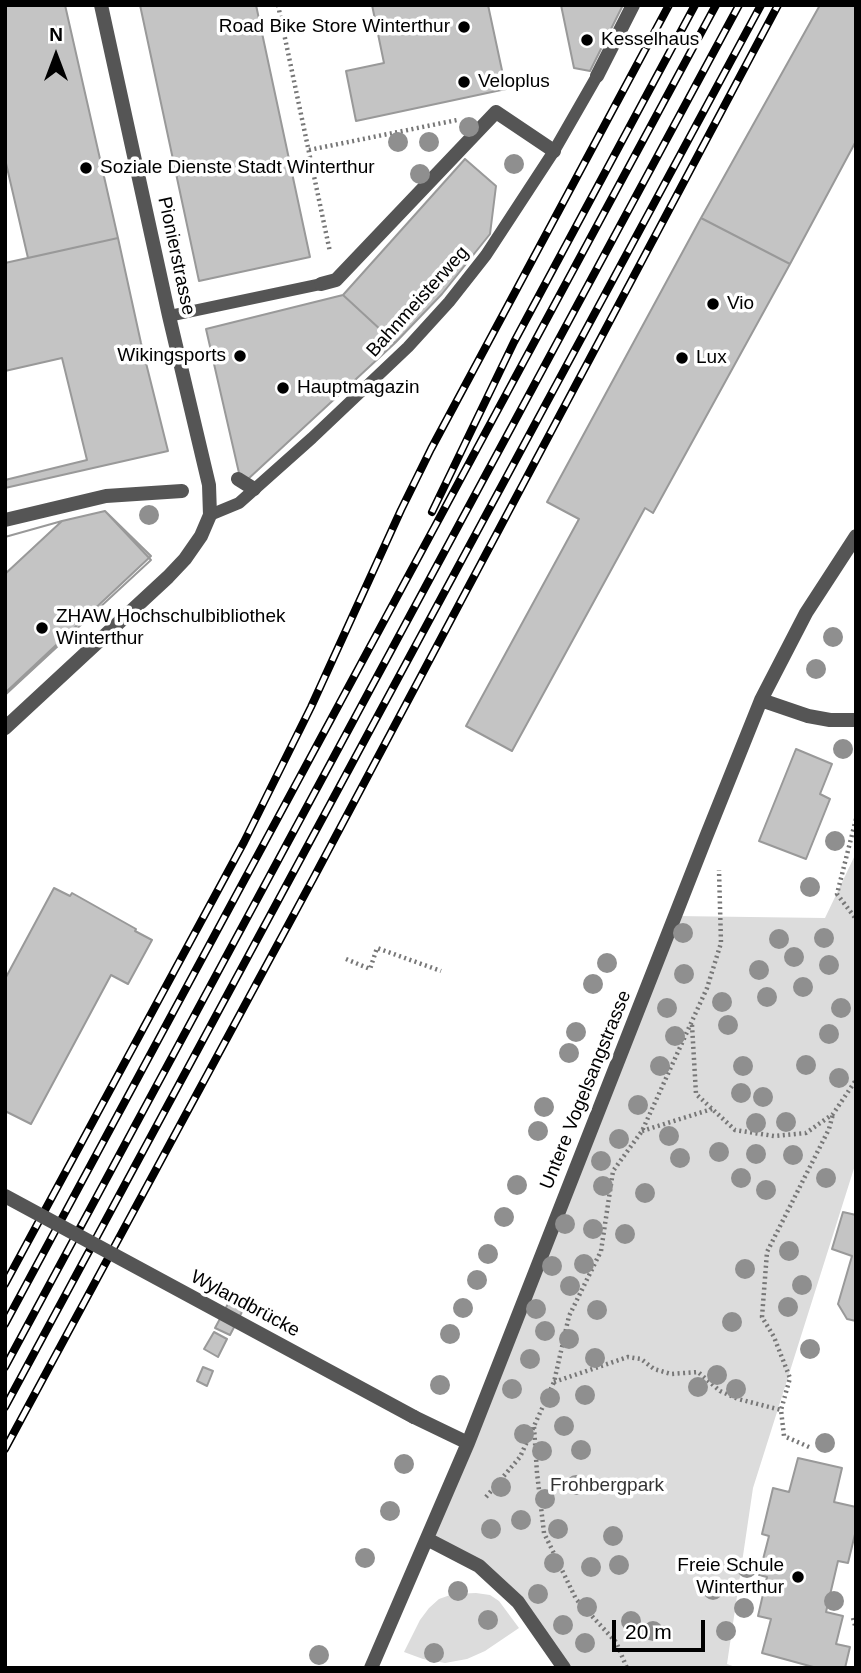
<!DOCTYPE html>
<meta charset="utf-8">
<style>
body{margin:0}
#map{position:relative;width:861px;height:1673px;overflow:hidden;background:#fff;font-family:Arial,sans-serif}
canvas{display:block}
.frame{position:absolute;inset:0;border:7px solid #000;pointer-events:none}
.north{position:absolute;left:21px;top:21px;width:70px;height:70px;-webkit-text-stroke:5px #fff;paint-order:stroke;rotate:0deg;font-size:19px;font-weight:700;line-height:28px;text-align:center;color:#000}
.north::after{content:'';display:block;margin:auto;width:24px;height:32px;background:#000;clip-path:polygon(50% 0,100% 100%,50% 72%,0 100%)}
.scale{position:absolute;left:612px;top:1620px;width:93px;height:32px;box-sizing:border-box;border:4px solid #000;border-top:0;padding-left:9px;font-size:21px;line-height:24px;white-space:nowrap;color:#000;-webkit-text-stroke:5px #fff;paint-order:stroke}
</style>
<div id="map">
<canvas width="861" height="1673"></canvas>
<div class="frame"></div>
<div class="north">N</div>
<div class="scale">20 m</div>
</div>
<script>
const ctx = document.querySelector('canvas').getContext('2d');
ctx.lineJoin = 'round';
function paint(path, color) {
  ctx.fillStyle = color;
  ctx.fill(path, 'evenodd');
}
function shape(rows) {
  const path = new Path2D();
  for (const r of rows) {
    path.moveTo(r[0], r[1]);
    for (let i = 2; i < r.length; i += 2) path.lineTo(r[i], r[i + 1]);
  }
  return path;
}
function stroke(path, color, width, dash) {
  ctx.strokeStyle = color;
  ctx.lineWidth = width;
  ctx.lineCap = dash ? 'butt' : 'round';
  ctx.setLineDash(dash || []);
  ctx.stroke(path);
}
function write(font, color, halo, rows, align = 'center') {
  ctx.font = font + ' Arial,sans-serif';
  ctx.lineWidth = 7;
  ctx.setLineDash([]);
  ctx.textBaseline = 'middle';
  ctx.strokeStyle = halo;
  ctx.fillStyle = color;
  for (const [text, x, y, turn = 0] of rows) {
    ctx.save();
    ctx.translate(x, y);
    ctx.rotate((+turn || 0) * Math.PI / 180);
    ctx.textAlign = isNaN(turn) ? turn : align;
    if (halo) ctx.strokeText(text, 0, 0);
    ctx.fillText(text, 0, 0);
    ctx.restore();
  }
}
paint(shape([
 [856,853,856,1162,753,1488,727,1664,738,1668,564,1668,479,1566,427,1539,675,916,825,918],
 [476,1593,490,1595,499,1601,519,1628,485,1651,467,1659,445,1663,423,1659,404,1652,420,1620,429,1608,439,1599,453,1594]
]), '#dcdcdc');
const building = shape([
 [5,5,65,5,118,238,28,258,5,159,5,5],
 [140,5,256,5,310,257,199,281,140,5],
 [372,5,488,5,506,89,356,121,346,71,384,63,372,5],
 [561,5,623,5,590,71,574,68,561,5],
 [820,5,856,5,856,141,790,264,701,218,820,5],
 [465,159,496,186,490,234,442,294,395,343,343,295,465,159],
 [701,218,790,264,653,513,645,508,512,751,466,726,579,519,547,502,701,218],
 [118,238,141,343,168,451,5,488,5,480,87,460,62,358,5,371,5,263,118,238],
 [343,295,395,343,247,480,239,473,206,329,343,295],
 [105,511,151,560,5,695,5,537,62,521,105,511],
 [105,511,151,560,5,695,5,574,62,521,105,511],
 [105,511,151,556,5,693,5,537,62,521,105,511],
 [796,749,832,764,820,794,830,799,806,859,759,841,796,749],
 [54,888,70,896,72,893,136,929,135,931,152,940,128,984,111,975,31,1124,5,1111,5,979,54,888],
 [843,1212,856,1215,856,1321,847,1319,838,1304,852,1256,832,1249,843,1212],
 [230,1300,244,1308,230,1335,215,1328,230,1300],
 [214,1332,227,1339,218,1357,204,1349,214,1332],
 [203,1367,213,1371,207,1386,197,1381,203,1367],
 [798,1458,842,1468,834,1502,856,1507,856,1530,848,1563,838,1561,826,1612,843,1616,836,1644,850,1647,845,1668,817,1668,762,1653,771,1619,758,1616,767,1577,759,1575,769,1536,762,1534,773,1488,789,1492,798,1458]
]);
paint(building, '#c4c4c4');
stroke(building, '#999', 2);
stroke(shape([
 [278,5,330,252],
 [309,150,457,120],
 [856,819,837,894,856,919],
 [346,959,370,969,377,948,441,971],
 [692,1025,696,1094,735,1130,774,1136,806,1133,833,1114,856,1080],
 [642,1131,712,1109],
 [554,1382,628,1357,641,1359,654,1369,671,1374,698,1372,720,1391,738,1399,781,1410],
 [534,1427,537,1473,544,1533,576,1599,616,1642,627,1668],
 [809,1447,784,1436,781,1410,790,1378,774,1337,762,1317,767,1252,829,1129,833,1114],
 [486,1497,520,1457,554,1382,569,1316,601,1251,613,1171,642,1131,707,988,721,943,719,870],
 [853,1618,856,1629]
]), '#777', 4.5, [2, 3.5]);
stroke(shape([
 [169,316,321,284],
 [210,515,239,503,312,438,408,347,449,302,486,255,554,151,597,76]
]), '#555', 12);
stroke(shape([
 [597,76,633,5],
 [321,284,336,280,496,112,554,151],
 [238,479,254,489],
 [5,520,106,496,182,491],
 [761,700,808,716,830,720,856,720],
 [5,728,168,577,185,559,201,536,210,515,209,485,169,316,101,5],
 [414,1417,468,1443],
 [427,1539,479,1566,518,1602,564,1668],
 [371,1668,468,1443,706,837,761,700,806,613,856,536]
]), '#555', 14);
const rail = shape([
 [432,512,514,342,695,5],
 [5,1284,244,842,311,707,401,510,431,449,669,5],
 [5,1324,716,5],
 [5,1367,739,5],
 [5,1407,761,5],
 [5,1449,313,879,778,5]
]);
stroke(rail, '#000', 8);
stroke(rail, '#fff', 5, [16]);
stroke(shape([
 [5,1196,414,1417]
]), '#555', 14);
ctx.fillStyle = '#8f8f8f';
for (const [x, y] of [
 [469,127],
 [398,142],
 [429,142],
 [514,164],
 [420,174],
 [149,515],
 [833,637],
 [816,669],
 [843,749],
 [835,841],
 [810,887],
 [683,933],
 [824,938],
 [779,939],
 [794,957],
 [607,963],
 [829,965],
 [759,970],
 [684,974],
 [593,984],
 [803,987],
 [767,997],
 [722,1002],
 [667,1008],
 [841,1008],
 [728,1025],
 [576,1032],
 [829,1034],
 [675,1036],
 [569,1053],
 [806,1065],
 [660,1066],
 [743,1066],
 [839,1078],
 [741,1093],
 [763,1097],
 [638,1105],
 [544,1107],
 [786,1122],
 [756,1123],
 [538,1131],
 [669,1136],
 [619,1139],
 [719,1152],
 [756,1154],
 [793,1155],
 [680,1158],
 [601,1161],
 [741,1178],
 [826,1178],
 [517,1185],
 [603,1186],
 [766,1190],
 [645,1193],
 [504,1217],
 [565,1224],
 [593,1229],
 [625,1234],
 [789,1251],
 [488,1254],
 [584,1264],
 [552,1266],
 [745,1269],
 [477,1280],
 [802,1285],
 [570,1286],
 [788,1307],
 [463,1308],
 [536,1309],
 [597,1310],
 [732,1322],
 [545,1331],
 [450,1334],
 [569,1339],
 [810,1349],
 [595,1358],
 [530,1359],
 [717,1375],
 [440,1385],
 [698,1387],
 [512,1389],
 [736,1389],
 [585,1395],
 [550,1398],
 [564,1426],
 [524,1434],
 [825,1443],
 [581,1450],
 [542,1451],
 [404,1464],
 [576,1485],
 [501,1487],
 [545,1499],
 [390,1511],
 [521,1520],
 [491,1529],
 [558,1529],
 [613,1536],
 [365,1558],
 [554,1563],
 [619,1565],
 [591,1567],
 [747,1568],
 [713,1590],
 [458,1591],
 [538,1594],
 [834,1601],
 [587,1607],
 [744,1608],
 [488,1620],
 [631,1621],
 [563,1625],
 [653,1631],
 [726,1631],
 [585,1643],
 [434,1653],
 [319,1655]
]) {
  ctx.beginPath();
  ctx.arc(x, y, 10, 0, 2 * Math.PI);
  ctx.fill();
}
for (const [x, y, r, color] of [
 [464,27,7,"#000"],
 [587,40,7,"#000"],
 [464,82,7,"#000"],
 [86,168,7,"#000"],
 [713,304,7,"#000"],
 [240,356,7,"#000"],
 [682,358,7,"#000"],
 [283,388,7,"#000"],
 [42,628,7,"#000"],
 [798,1577,7,"#000"]
]) {
  const dot = new Path2D();
  dot.arc(x, y, r, 0, 2 * Math.PI);
  ctx.fillStyle = color;
  ctx.fill(dot);
  stroke(dot, '#fff', 2.5);
}
write('19px', '#000', '#fff', [
 ["Road Bike Store Winterthur",450,27,"right"],
 ["Kesselhaus",601,40],
 ["Veloplus",478,82],
 ["Soziale Dienste Stadt Winterthur",100,168],
 ["Vio",727,304],
 ["Wikingsports",226,356,"right"],
 ["Lux",696,358],
 ["Hauptmagazin",297,388],
 ["ZHAW Hochschulbibliothek",56,617],
 ["Winterthur",56,639],
 ["Freie Schule",784,1566,"right"],
 ["Winterthur",784,1588,"right"]
], 'left');
write('19px', '#000', '#fff', [
 ["Pionierstrasse",176,256,78],
 ["Bahnmeisterweg",418,302,-48],
 ["Untere Vogelsangstrasse",586,1090,-68],
 ["Wylandbrücke",245,1304,28]
]);
write('19px', '#333', '#fff', [
 ["Frohbergpark",607,1486]
]);
</script>
